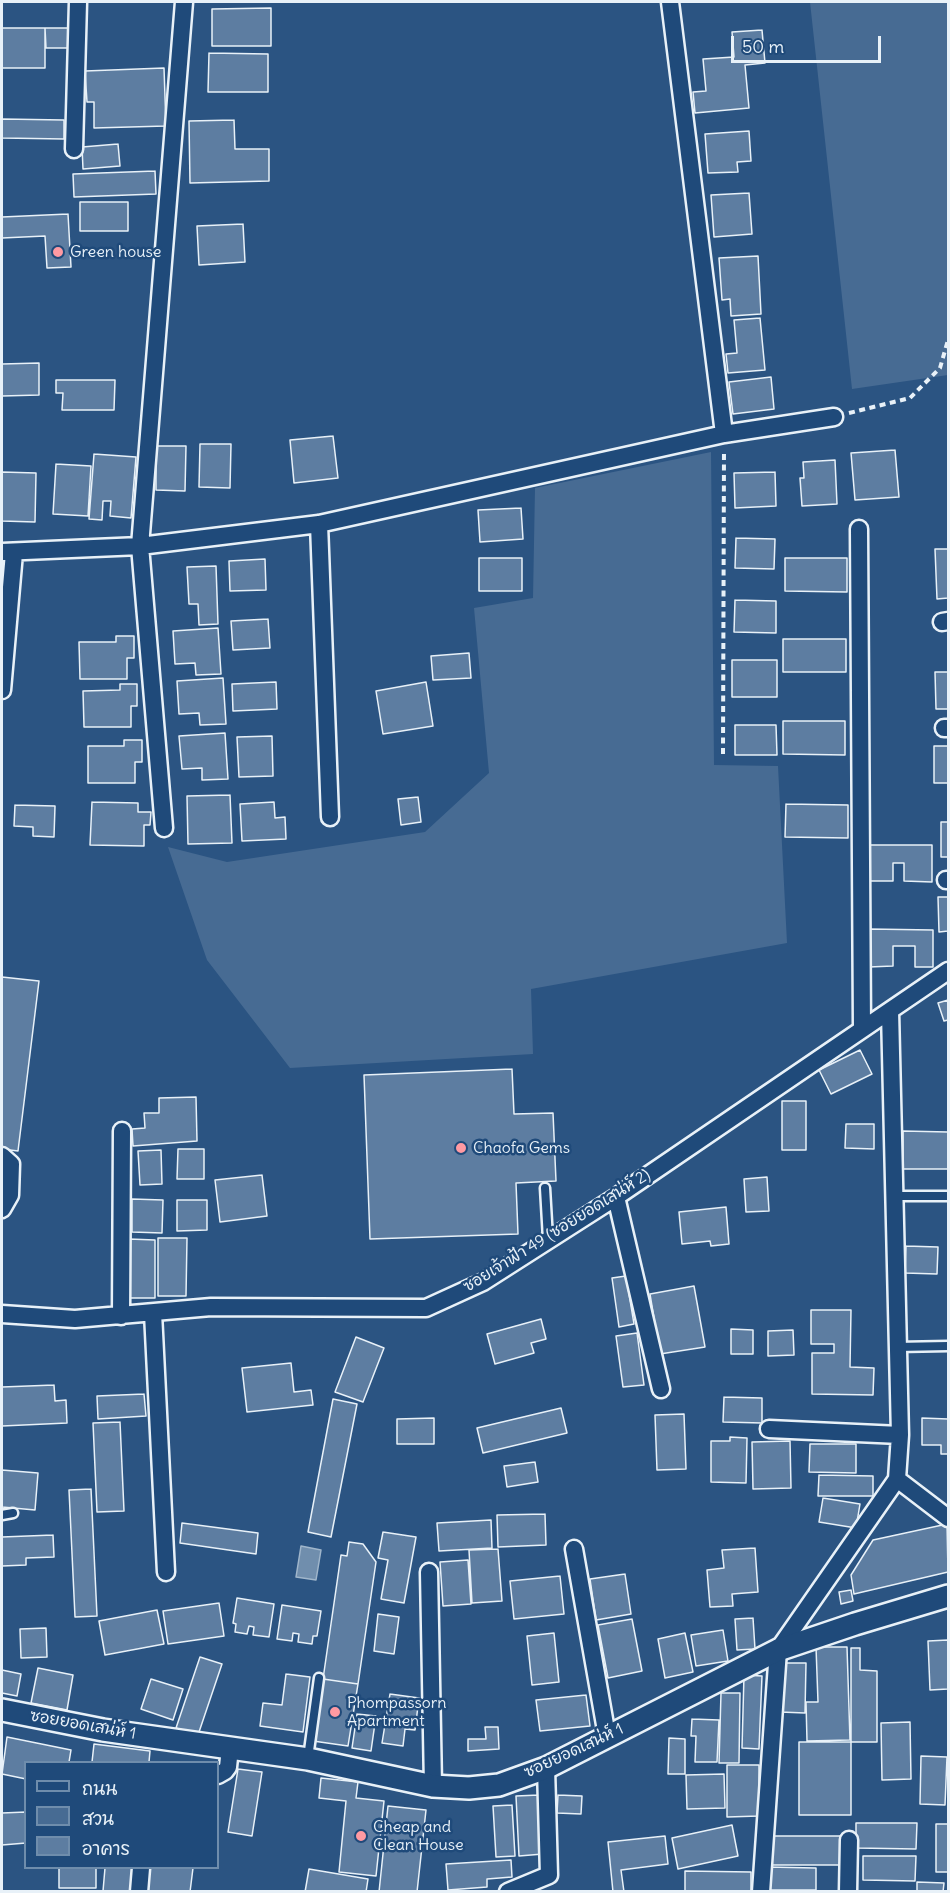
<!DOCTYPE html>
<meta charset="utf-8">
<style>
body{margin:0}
#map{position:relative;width:950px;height:1893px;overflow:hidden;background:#2b5482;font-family:Delius,"Playpen Sans Thai",sans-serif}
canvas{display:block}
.frame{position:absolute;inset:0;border:3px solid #e8f1f8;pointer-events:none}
.legend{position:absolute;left:24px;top:1761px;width:195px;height:108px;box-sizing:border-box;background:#1f4a7a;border:2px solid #6f8dac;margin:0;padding:8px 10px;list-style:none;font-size:18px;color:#e8f1f8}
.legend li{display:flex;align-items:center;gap:12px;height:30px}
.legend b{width:30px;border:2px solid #6f8dac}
.scale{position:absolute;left:731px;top:36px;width:150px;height:27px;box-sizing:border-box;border:3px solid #e8f1f8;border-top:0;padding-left:8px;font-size:18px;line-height:21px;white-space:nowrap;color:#e8f1f8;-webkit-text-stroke:4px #1f4a7a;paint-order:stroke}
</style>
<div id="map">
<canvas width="950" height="1893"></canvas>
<div class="frame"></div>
<ul class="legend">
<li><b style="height:8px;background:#1f4a7a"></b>ถนน</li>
<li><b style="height:16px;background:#476b93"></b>สวน</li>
<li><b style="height:16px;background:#5d7da1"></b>อาคาร</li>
</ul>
<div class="scale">50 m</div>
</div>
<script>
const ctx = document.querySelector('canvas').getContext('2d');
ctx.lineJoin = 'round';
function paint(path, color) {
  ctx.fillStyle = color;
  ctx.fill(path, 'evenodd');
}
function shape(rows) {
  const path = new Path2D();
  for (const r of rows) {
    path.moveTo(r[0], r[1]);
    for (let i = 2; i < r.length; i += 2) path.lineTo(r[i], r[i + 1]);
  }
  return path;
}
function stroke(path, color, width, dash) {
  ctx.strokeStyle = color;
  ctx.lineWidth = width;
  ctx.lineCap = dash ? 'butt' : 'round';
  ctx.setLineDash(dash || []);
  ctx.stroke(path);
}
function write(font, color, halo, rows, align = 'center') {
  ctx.font = font + ' Delius,"Playpen Sans Thai",sans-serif';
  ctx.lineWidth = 5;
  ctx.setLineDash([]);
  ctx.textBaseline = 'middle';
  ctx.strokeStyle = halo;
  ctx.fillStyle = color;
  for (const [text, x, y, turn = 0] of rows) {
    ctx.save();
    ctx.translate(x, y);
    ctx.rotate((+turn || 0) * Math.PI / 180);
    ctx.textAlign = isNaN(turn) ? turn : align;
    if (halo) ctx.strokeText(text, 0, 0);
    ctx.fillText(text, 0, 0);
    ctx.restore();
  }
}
paint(shape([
 [810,2,948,2,948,375,852,389],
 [711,452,714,765,778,766,787,943,531,989,533,1054,290,1068,207,960,168,847,227,862,425,832,489,773,474,608,533,598,535,488]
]), '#476b93');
const water = shape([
 [301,1546,321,1550,316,1580,296,1577,301,1546]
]);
paint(water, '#708ead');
stroke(water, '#a0b6cb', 1.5);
const building = shape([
 [271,8,271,46,212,46,212,9,271,8],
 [2,28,45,28,45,68,2,68,2,28],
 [45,28,68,28,68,48,46,48,45,28],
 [762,30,765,63,745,65,749,108,695,113,693,92,706,91,703,59,734,57,732,32,762,30],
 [209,53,268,54,268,92,208,92,209,53],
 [164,68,166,126,94,128,94,102,87,102,85,71,164,68],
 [2,119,64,120,64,139,2,138,2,119],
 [234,120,235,149,269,149,269,181,190,183,189,121,234,120],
 [749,131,751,161,737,162,738,172,708,173,705,134,749,131],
 [118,144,120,166,83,169,82,147,118,144],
 [155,171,156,194,74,197,73,174,155,171],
 [749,193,752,234,714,237,711,195,749,193],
 [80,202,128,202,128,231,80,231,80,202],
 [68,214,71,267,47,268,45,236,2,238,2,217,68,214],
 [243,224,245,262,199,265,197,226,243,224],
 [758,256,761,314,731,316,730,299,722,300,719,258,758,256],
 [760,318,765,370,728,373,726,354,737,353,734,320,760,318],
 [39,363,39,395,2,396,2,364,39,363],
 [771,377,774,409,733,414,729,382,771,377],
 [56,380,115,380,114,410,62,410,63,393,56,393,56,380],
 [333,436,338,478,294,483,290,440,333,436],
 [200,444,231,444,230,488,199,487,200,444],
 [156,446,186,446,185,491,156,490,156,446],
 [895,450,899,497,855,500,851,453,895,450],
 [94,454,136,457,131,518,110,516,111,501,103,501,102,520,89,519,94,454],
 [835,460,837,504,802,506,800,478,804,478,803,462,835,460],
 [56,464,91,466,88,516,53,514,56,464],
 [2,472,36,473,35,522,2,521,2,472],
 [775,472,776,506,735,508,734,473,775,472],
 [521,508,523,539,480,542,478,510,521,508],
 [736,538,775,539,774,569,735,568,736,538],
 [935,549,948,549,948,598,937,599,935,549],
 [479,558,522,558,522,591,479,591,479,558],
 [785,558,847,558,847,592,785,591,785,558],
 [265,559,266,590,230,591,229,561,265,559],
 [216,566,218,624,199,625,198,604,189,604,187,567,216,566],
 [735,600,776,601,776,633,734,632,735,600],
 [268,619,270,648,233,650,231,621,268,619],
 [218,628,221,674,196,675,195,663,175,664,173,631,218,628],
 [116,636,134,636,134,658,127,658,127,679,80,679,79,642,116,642,116,636],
 [783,639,846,639,846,672,783,672,783,639],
 [469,653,471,678,433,680,431,656,469,653],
 [732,660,777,660,777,697,732,697,732,660],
 [935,672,948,672,948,709,936,709,935,672],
 [223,678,226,724,200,725,199,713,179,714,177,681,223,678],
 [276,682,277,709,233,711,232,684,276,682],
 [426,682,433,726,383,734,376,691,426,682],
 [120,684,137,684,137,706,131,706,131,727,84,727,83,691,120,690,120,684],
 [783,721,845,721,845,755,783,754,783,721],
 [735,725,776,725,777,755,735,755,735,725],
 [225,733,228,779,202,780,202,768,182,769,179,736,225,733],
 [272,736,273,776,239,777,237,737,272,736],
 [124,740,142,740,142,762,135,762,135,783,88,783,88,746,124,746,124,740],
 [934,746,948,746,948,783,934,783,934,746],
 [230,795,232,843,188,844,187,796,230,795],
 [418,797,421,822,401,825,398,799,418,797],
 [92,802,138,803,138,812,151,812,150,825,144,825,144,846,90,845,92,802],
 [274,802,275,818,285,817,286,839,242,841,240,804,274,802],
 [786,804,848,805,848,838,785,837,786,804],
 [15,805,55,806,54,837,33,836,33,827,14,826,15,805],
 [941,822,948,822,948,857,941,857,941,822],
 [870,845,932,845,932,882,904,881,904,863,893,863,893,881,870,881,870,845],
 [938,897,948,897,948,931,939,932,938,897],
 [869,929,933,930,933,967,915,967,915,946,893,946,893,966,869,967,869,929],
 [2,977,39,981,18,1151,2,1149,2,977],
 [948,1000,948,1020,944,1021,938,1003,948,1000],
 [860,1050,872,1074,831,1094,819,1070,860,1050],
 [512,1069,514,1114,553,1113,556,1181,516,1183,518,1234,370,1239,364,1075,512,1069],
 [196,1097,197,1141,133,1146,132,1129,145,1128,144,1113,159,1113,159,1098,196,1097],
 [782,1101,806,1101,806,1150,782,1150,782,1101],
 [846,1124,874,1124,874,1149,845,1148,846,1124],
 [903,1131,948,1132,948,1169,903,1169,903,1131],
 [178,1149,204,1149,204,1179,177,1179,178,1149],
 [161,1150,162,1184,140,1185,138,1151,161,1150],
 [262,1175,267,1216,220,1222,215,1180,262,1175],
 [767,1177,769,1211,746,1212,744,1179,767,1177],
 [132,1199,163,1200,162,1233,132,1232,132,1199],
 [177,1200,207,1200,207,1230,177,1231,177,1200],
 [726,1207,729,1244,711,1246,710,1241,682,1244,679,1212,726,1207],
 [158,1238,187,1238,186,1296,158,1296,158,1238],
 [129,1239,155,1240,155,1298,129,1298,129,1239],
 [906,1246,938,1247,937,1274,905,1273,906,1246],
 [626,1276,634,1324,619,1327,612,1278,626,1276],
 [694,1286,705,1347,660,1354,650,1294,694,1286],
 [811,1310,851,1310,850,1367,874,1368,873,1395,812,1394,812,1353,834,1353,834,1344,811,1344,811,1310],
 [541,1319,546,1339,531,1343,534,1353,495,1364,487,1334,541,1319],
 [731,1329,753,1330,753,1354,731,1354,731,1329],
 [793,1330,794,1355,768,1356,768,1331,793,1330],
 [637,1333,644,1385,623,1387,616,1336,637,1333],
 [356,1337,384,1348,363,1402,335,1392,356,1337],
 [291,1363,294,1392,311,1390,313,1405,247,1412,242,1368,291,1363],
 [54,1385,55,1401,66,1400,67,1423,2,1426,2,1387,54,1385],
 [144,1394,146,1416,98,1419,97,1396,144,1394],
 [724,1397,762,1398,762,1423,723,1422,724,1397],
 [333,1399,357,1404,331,1537,308,1532,333,1399],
 [561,1408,567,1433,483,1453,477,1428,561,1408],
 [684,1414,686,1469,657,1470,655,1415,684,1414],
 [434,1418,434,1444,397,1444,397,1419,434,1418],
 [922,1418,948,1419,948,1454,941,1454,941,1445,922,1445,922,1418],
 [120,1422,124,1511,97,1512,93,1423,120,1422],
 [730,1437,747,1438,746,1483,711,1482,711,1441,730,1441,730,1437],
 [790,1441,791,1488,753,1489,752,1442,790,1441],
 [810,1444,856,1444,856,1473,809,1472,810,1444],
 [535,1462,538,1482,507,1487,504,1466,535,1462],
 [2,1470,38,1473,35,1510,2,1507,2,1470],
 [819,1475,873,1476,873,1496,818,1496,819,1475],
 [91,1489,97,1616,75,1617,69,1490,91,1489],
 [823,1498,860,1504,856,1528,819,1522,823,1498],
 [545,1514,546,1545,498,1547,497,1515,545,1514],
 [491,1520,492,1548,439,1551,437,1523,491,1520],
 [182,1523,258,1533,256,1554,180,1543,182,1523],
 [947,1524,948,1572,854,1594,851,1575,873,1540,947,1524],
 [383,1532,416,1537,404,1603,381,1599,388,1560,378,1558,383,1532],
 [53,1535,54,1557,26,1558,26,1565,2,1566,2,1537,53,1535],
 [349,1542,363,1544,376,1562,358,1684,323,1679,341,1555,347,1556,349,1542],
 [755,1548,758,1592,732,1594,733,1606,710,1607,707,1570,724,1568,722,1550,755,1548],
 [498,1549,502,1601,472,1603,469,1550,498,1549],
 [468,1560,471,1604,443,1606,440,1562,468,1560],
 [625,1574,631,1614,596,1620,590,1579,625,1574],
 [560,1576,564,1614,514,1619,510,1581,560,1576],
 [851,1590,853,1601,841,1604,839,1592,851,1590],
 [237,1598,274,1604,269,1637,253,1635,254,1627,249,1626,247,1634,235,1632,236,1624,233,1623,237,1598],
 [219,1603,224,1636,168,1644,163,1611,219,1603],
 [282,1605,321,1611,317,1636,313,1636,312,1644,298,1642,299,1634,293,1633,292,1641,277,1639,282,1605],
 [157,1610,164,1644,105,1655,99,1621,157,1610],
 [378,1614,399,1617,394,1654,374,1651,378,1614],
 [753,1618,755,1649,737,1650,735,1619,753,1618],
 [632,1619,642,1671,608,1678,598,1625,632,1619],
 [46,1628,47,1657,21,1658,20,1629,46,1628],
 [723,1630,728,1661,696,1666,691,1635,723,1630],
 [554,1633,559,1682,532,1685,527,1636,554,1633],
 [685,1633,693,1672,665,1678,658,1639,685,1633],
 [948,1640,948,1689,930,1690,928,1641,948,1640],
 [816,1647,847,1647,850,1740,807,1741,806,1702,818,1702,816,1647],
 [851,1648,860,1648,860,1670,877,1671,877,1742,851,1742,851,1648],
 [200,1657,222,1664,198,1735,176,1728,200,1657],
 [781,1663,806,1663,805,1713,780,1712,781,1663],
 [38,1668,73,1675,67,1710,31,1703,38,1668],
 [2,1670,21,1674,17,1696,2,1693,2,1670],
 [286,1674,310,1677,303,1732,260,1726,263,1703,282,1705,286,1674],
 [744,1675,762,1676,759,1749,742,1748,744,1675],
 [151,1679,183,1689,173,1720,141,1709,151,1679],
 [323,1679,358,1684,348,1746,313,1741,323,1679],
 [721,1693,740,1693,739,1763,719,1763,721,1693],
 [390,1694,419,1698,415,1730,405,1729,403,1746,382,1743,390,1694],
 [586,1695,590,1726,540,1731,536,1700,586,1695],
 [357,1714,376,1716,371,1751,352,1748,357,1714],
 [692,1719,719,1720,717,1762,695,1762,696,1736,691,1736,692,1719],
 [910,1722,911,1779,882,1780,881,1723,910,1722],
 [485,1727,498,1727,499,1749,468,1751,468,1739,486,1739,485,1727],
 [7,1737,71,1750,69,1762,26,1762,26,1779,2,1774,7,1737],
 [669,1738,685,1739,685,1774,668,1774,669,1738],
 [799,1742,851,1742,851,1815,799,1815,799,1742],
 [94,1744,150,1751,149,1762,92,1762,94,1744],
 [921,1756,947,1757,945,1805,920,1804,921,1756],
 [727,1765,759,1765,759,1816,727,1817,727,1765],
 [238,1769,262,1772,252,1836,228,1832,238,1769],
 [724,1774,725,1808,687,1809,686,1775,724,1774],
 [321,1778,358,1782,356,1798,384,1801,376,1876,339,1872,346,1801,319,1798,321,1778],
 [539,1795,543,1854,519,1856,516,1796,539,1795],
 [558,1795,582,1796,581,1814,557,1813,558,1795],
 [512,1805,515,1856,496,1857,493,1806,512,1805],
 [388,1806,426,1810,417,1892,379,1892,388,1806],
 [26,1812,26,1843,2,1845,2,1813,26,1812],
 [856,1823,917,1823,916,1849,856,1848,856,1823],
 [936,1824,948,1824,948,1872,936,1872,936,1824],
 [732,1825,738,1856,678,1869,672,1838,732,1825],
 [665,1836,668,1864,621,1870,624,1892,613,1892,608,1842,665,1836],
 [768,1836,844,1836,844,1865,768,1865,768,1836],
 [863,1856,916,1856,915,1881,863,1880,863,1856],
 [511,1860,512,1877,487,1879,487,1887,448,1890,446,1864,511,1860],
 [767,1867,816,1868,816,1890,767,1890,767,1867],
 [59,1868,96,1868,96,1888,59,1888,59,1868],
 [105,1868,135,1868,133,1892,103,1891,105,1868],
 [148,1868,193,1868,190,1892,146,1892,148,1868],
 [309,1869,368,1879,366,1892,305,1892,309,1869],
 [685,1871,751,1872,751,1892,685,1892,685,1871],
 [917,1882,944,1883,943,1892,917,1892,917,1882]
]);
paint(building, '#5d7da1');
stroke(building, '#e8f1f8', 1.5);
const service = shape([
 [545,1188,548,1239],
 [893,1196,948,1196],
 [897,1347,948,1346],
 [2,1515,13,1513],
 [308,1758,319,1678]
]);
const minor = shape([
 [74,149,78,2],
 [724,434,834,417],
 [319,524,330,817],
 [859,529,862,1029],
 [2,552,140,546,319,524,724,434,670,2],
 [942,622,948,621],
 [2,690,14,553],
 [944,728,948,728],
 [164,828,140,546,184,2],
 [946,880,948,880],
 [2,1156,11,1164,10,1195,2,1209],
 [616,1197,661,1389],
 [153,1313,166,1572],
 [2,1314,75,1319,211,1307,426,1308,483,1282,616,1197,948,971],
 [121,1316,122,1131],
 [769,1429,900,1435],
 [897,1479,948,1518],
 [574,1549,607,1736],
 [429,1572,433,1786],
 [218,1775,225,1771,228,1767,230,1748],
 [139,1892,141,1868],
 [508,1892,549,1875,546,1768],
 [761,1892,778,1650,897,1479,900,1435,890,1011],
 [848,1892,849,1840]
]);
const tertiary = shape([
 [2,1710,103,1730,308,1759,433,1786,469,1788,499,1785,546,1768,778,1650,855,1624,948,1596]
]);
stroke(service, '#e8f1f8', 13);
stroke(minor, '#e8f1f8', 21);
stroke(tertiary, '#e8f1f8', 26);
stroke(shape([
 [849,413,910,398,940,368,948,340],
 [723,754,724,450]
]), '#e8f1f8', 4, [6, 4.5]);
stroke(service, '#1f4a7a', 8);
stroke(minor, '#1f4a7a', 16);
stroke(tertiary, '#1f4a7a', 21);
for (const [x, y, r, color] of [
 [58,252,6,"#ff9aa2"],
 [461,1148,6,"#ff9aa2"],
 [335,1712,6,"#ff9aa2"],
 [361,1836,6,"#ff9aa2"]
]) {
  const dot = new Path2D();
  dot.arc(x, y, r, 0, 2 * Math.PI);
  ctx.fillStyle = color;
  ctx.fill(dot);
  stroke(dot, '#1f4a7a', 2);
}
write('16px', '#e8f1f8', '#1f4a7a', [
 ["Green house",70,252],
 ["Chaofa Gems",473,1148],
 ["Phompassorn",347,1703],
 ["Apartment",347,1721],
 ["Cheap and",373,1827],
 ["Clean House",373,1845]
], 'left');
write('16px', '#e8f1f8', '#1f4a7a', [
 ["ซอยเจ้าฟ้า 49 (ซอยยอดเสน่ห์ 2)",557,1231,-32],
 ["ซอยยอดเสน่ห์ 1",83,1725,10],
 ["ซอยยอดเสน่ห์ 1",574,1751,-25]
]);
</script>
